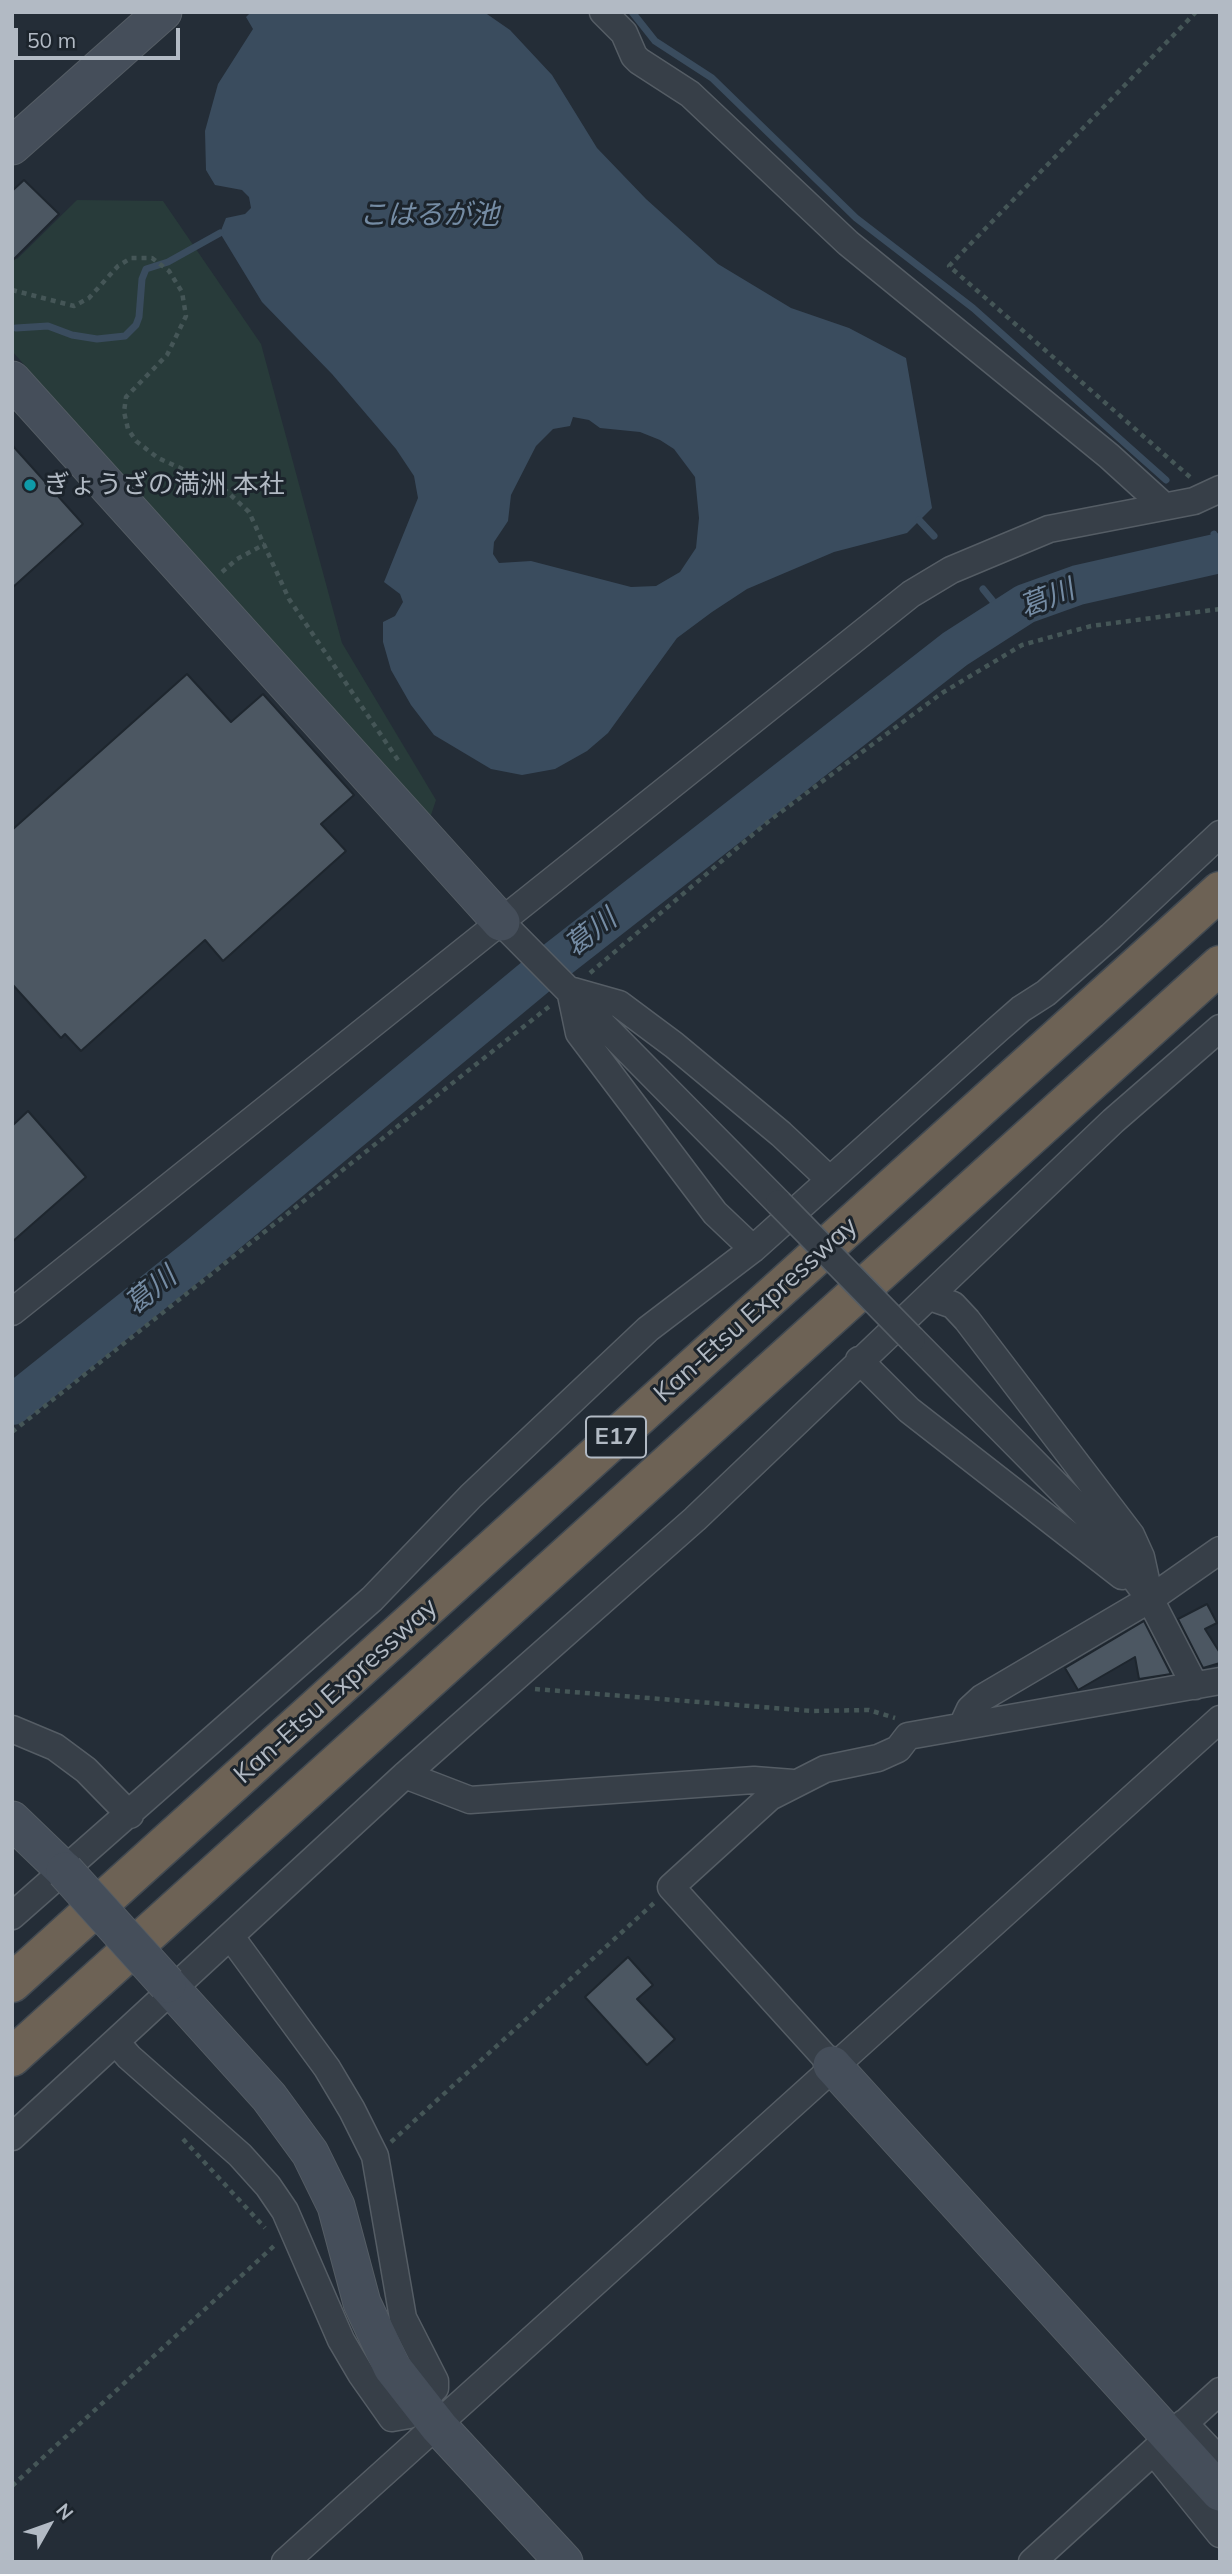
<!DOCTYPE html>
<meta charset="utf-8">
<style>
body{margin:0}
#map{position:relative;width:1232px;height:2574px;overflow:hidden;background:#242d37;font-family:Mulish,sans-serif}
canvas{display:block}
.frame{position:absolute;inset:0;border:14px solid #b2bac4;pointer-events:none}
.north{position:absolute;left:14px;top:2490px;width:70px;height:70px;-webkit-text-stroke:5px #1c242c;paint-order:stroke;rotate:50deg;font-size:19px;font-weight:700;line-height:28px;text-align:center;color:#b2bac4}
.north::after{content:'';display:block;margin:auto;width:24px;height:32px;background:#b2bac4;clip-path:polygon(50% 0,100% 100%,50% 72%,0 100%)}
.scale{position:absolute;left:14px;top:28px;width:166px;height:32px;box-sizing:border-box;border:4px solid #b2bac4;border-top:0;padding-left:9px;font-size:21px;line-height:24px;white-space:nowrap;color:#b2bac4;-webkit-text-stroke:5px #1c242c;paint-order:stroke}
</style>
<div id="map">
<canvas width="1232" height="2574"></canvas>
<div class="frame"></div>
<div class="north">N</div>
<div class="scale">50 m</div>
</div>
<script>
const ctx = document.querySelector('canvas').getContext('2d');
ctx.lineJoin = 'round';
function paint(path, color) {
  ctx.fillStyle = color;
  ctx.fill(path, 'evenodd');
}
function shape(rows) {
  const path = new Path2D();
  for (const r of rows) {
    path.moveTo(r[0], r[1]);
    for (let i = 2; i < r.length; i += 2) path.lineTo(r[i], r[i + 1]);
  }
  return path;
}
function stroke(path, color, width, dash) {
  ctx.strokeStyle = color;
  ctx.lineWidth = width;
  ctx.lineCap = dash ? 'butt' : 'round';
  ctx.setLineDash(dash || []);
  ctx.stroke(path);
}
function write(font, color, halo, rows, align = 'center') {
  ctx.font = font + ' Mulish,"Noto Sans JP",sans-serif';
  ctx.lineWidth = 6;
  ctx.setLineDash([]);
  ctx.textBaseline = 'middle';
  ctx.strokeStyle = halo;
  ctx.fillStyle = color;
  for (const [text, x, y, turn = 0] of rows) {
    ctx.save();
    ctx.translate(x, y);
    ctx.rotate((+turn || 0) * Math.PI / 180);
    ctx.textAlign = isNaN(turn) ? turn : align;
    if (halo) ctx.strokeText(text, 0, 0);
    ctx.fillText(text, 0, 0);
    ctx.restore();
  }
}
paint(shape([
 [77,200,163,201,261,344,342,643,436,800,429,821,12,351,12,256,17,259]
]), '#283b3a');
paint(shape([
 [251,12,484,12,510,30,552,75,597,148,646,199,718,264,791,308,849,328,906,358,932,508,907,533,834,552,747,589,712,612,677,638,608,733,587,751,555,769,522,775,491,769,434,735,411,705,391,670,383,642,383,622,395,616,403,602,400,594,384,582,418,498,414,476,396,449,332,374,262,302,220,233,226,218,245,214,251,208,249,197,242,190,215,185,206,170,205,131,218,84,253,29,246,17],
 [573,417,589,420,600,428,640,432,660,440,674,449,695,477,699,518,696,548,680,572,656,586,631,587,531,561,499,563,493,554,494,542,508,521,511,495,536,446,553,429,570,426]
]), '#3a4c5e');
stroke(shape([
 [632,12,655,41,712,78,856,218,973,308,1166,480],
 [16,328,48,326,72,335,97,339,125,336,136,325,139,317,142,279,146,269,168,262,220,233],
 [919,520,934,536],
 [1214,534,1220,553],
 [983,589,1005,616]
]), '#3a4c5e', 7);
stroke(shape([
 [12,1405,199,1256,540,973,955,649,1025,604,1078,585,1220,553]
]), '#3a4c5e', 40);
const building = shape([
 [24,180,59,214,12,261,12,191,24,180],
 [12,445,83,524,12,588,12,445],
 [187,674,231,722,263,694,354,795,321,824,346,851,223,961,205,940,81,1051,65,1034,61,1038,12,984,12,830,187,674],
 [28,1111,86,1177,12,1242,12,1126,28,1111],
 [1207,1604,1217,1623,1205,1629,1220,1653,1220,1663,1203,1668,1178,1619,1207,1604],
 [1144,1621,1171,1674,1139,1679,1135,1657,1078,1690,1065,1668,1144,1621],
 [628,1957,653,1985,637,1999,675,2039,647,2065,585,1997,628,1957]
]);
paint(building, '#4c5762');
stroke(building, '#1e262e', 2);
const street = shape([
 [603,12,624,33,634,56,639,61,690,94,848,243,1109,456,1164,506],
 [501,922,779,1203],
 [570,990,579,1033,715,1213,753,1249],
 [573,991,619,1004,674,1045,781,1134,830,1180],
 [930,1297,953,1305,967,1320,1131,1535,1141,1557,1148,1589],
 [12,1312,911,594,951,570,1049,529,1194,501,1220,489],
 [912,1339,1092,1521,1150,1599,1195,1686],
 [859,1360,909,1410,1122,1576],
 [963,1724,970,1709,982,1698,1150,1599,1220,1550],
 [12,1729,55,1747,86,1770,130,1815],
 [405,1775,470,1800,754,1780,793,1783],
 [12,1916,372,1599,471,1496,648,1329,753,1249,997,1030,1021,1009,1046,993,1111,936,1220,834],
 [116,2042,129,2057,240,2155,268,2186,285,2211,341,2340,361,2374,392,2418,409,2415,435,2388,435,2381,403,2318,375,2156,352,2110,327,2068,231,1937],
 [832,2065,671,1887,770,1797,825,1769,878,1758,898,1749,908,1736,1220,1681],
 [12,2137,405,1775,695,1519,1113,1121,1220,1028],
 [1184,2423,1220,2461],
 [1154,2452,1220,2534],
 [285,2562,1220,1719],
 [1032,2562,1220,2391]
]);
const secondary = shape([
 [12,146,163,12],
 [12,380,501,922],
 [12,1820,65,1871],
 [167,1984,269,2097,310,2153,336,2206,362,2303,392,2367,439,2427,564,2562],
 [832,2065,1220,2492]
]);
const highway = shape([
 [12,1983,1220,891],
 [12,2057,1220,965]
]);
stroke(street, '#555d65', 29);
stroke(secondary, '#555d65', 39);
stroke(highway, '#424a52', 41);
stroke(shape([
 [12,290,74,306,89,298,118,266,131,258,152,258,169,271,182,292,186,316,167,355,126,397,124,412,128,429,136,441,158,458,222,487,249,512,289,599,400,763],
 [1190,477,949,266,1196,12],
 [222,572,237,559,265,544],
 [590,973,770,820,942,693,1022,645,1091,626,1220,609],
 [12,1432,551,1005],
 [535,1689,812,1711,869,1710,895,1718],
 [183,2139,265,2228],
 [391,2142,654,1903],
 [12,2486,275,2245]
]), '#455657', 4.5, [5, 5]);
stroke(street, '#373f48', 26);
stroke(secondary, '#454e5a', 37);
stroke(highway, '#6d6255', 38);
const streetBridge = shape([
 [779,1203,912,1339]
]);
const secondaryBridge = shape([
 [65,1871,167,1984]
]);
stroke(streetBridge, '#555d65', 29, []);
stroke(secondaryBridge, '#555d65', 39, []);
stroke(streetBridge, '#373f48', 26);
stroke(secondaryBridge, '#454e5a', 37);
for (const [x, y, r, color] of [
 [30,485,7,"#0f9aa8"]
]) {
  const dot = new Path2D();
  dot.arc(x, y, r, 0, 2 * Math.PI);
  ctx.fillStyle = color;
  ctx.fill(dot);
  stroke(dot, '#1c242c', 2.5);
}
for (const [x, y, w] of [
 [616,1437,60]
]) {
  const box = new Path2D();
  box.roundRect(x - w / 2, y - 20.5, w, 41, 5);
  ctx.fillStyle = '#1c242c';
  ctx.fill(box);
  stroke(box, '#b2bac4', 2);
}
write('bold 24px', '#b2bac4', null, [
 ["E17",616,1437]
]);
write('26px', '#b2bac4', '#1c242c', [
 ["ぎょうざの満洲 本社",44,485]
], 'left');
write('26px', '#b2bac4', '#1c242c', [
 ["Kan-Etsu Expressway",756,1310,-42],
 ["Kan-Etsu Expressway",336,1691,-42]
]);
write('italic 28px', '#758ca4', '#1c242c', [
 ["こはるが池",429,216],
 ["葛川",1047,599,-22],
 ["葛川",591,933,-38],
 ["葛川",151,1291,-39]
]);
</script>
